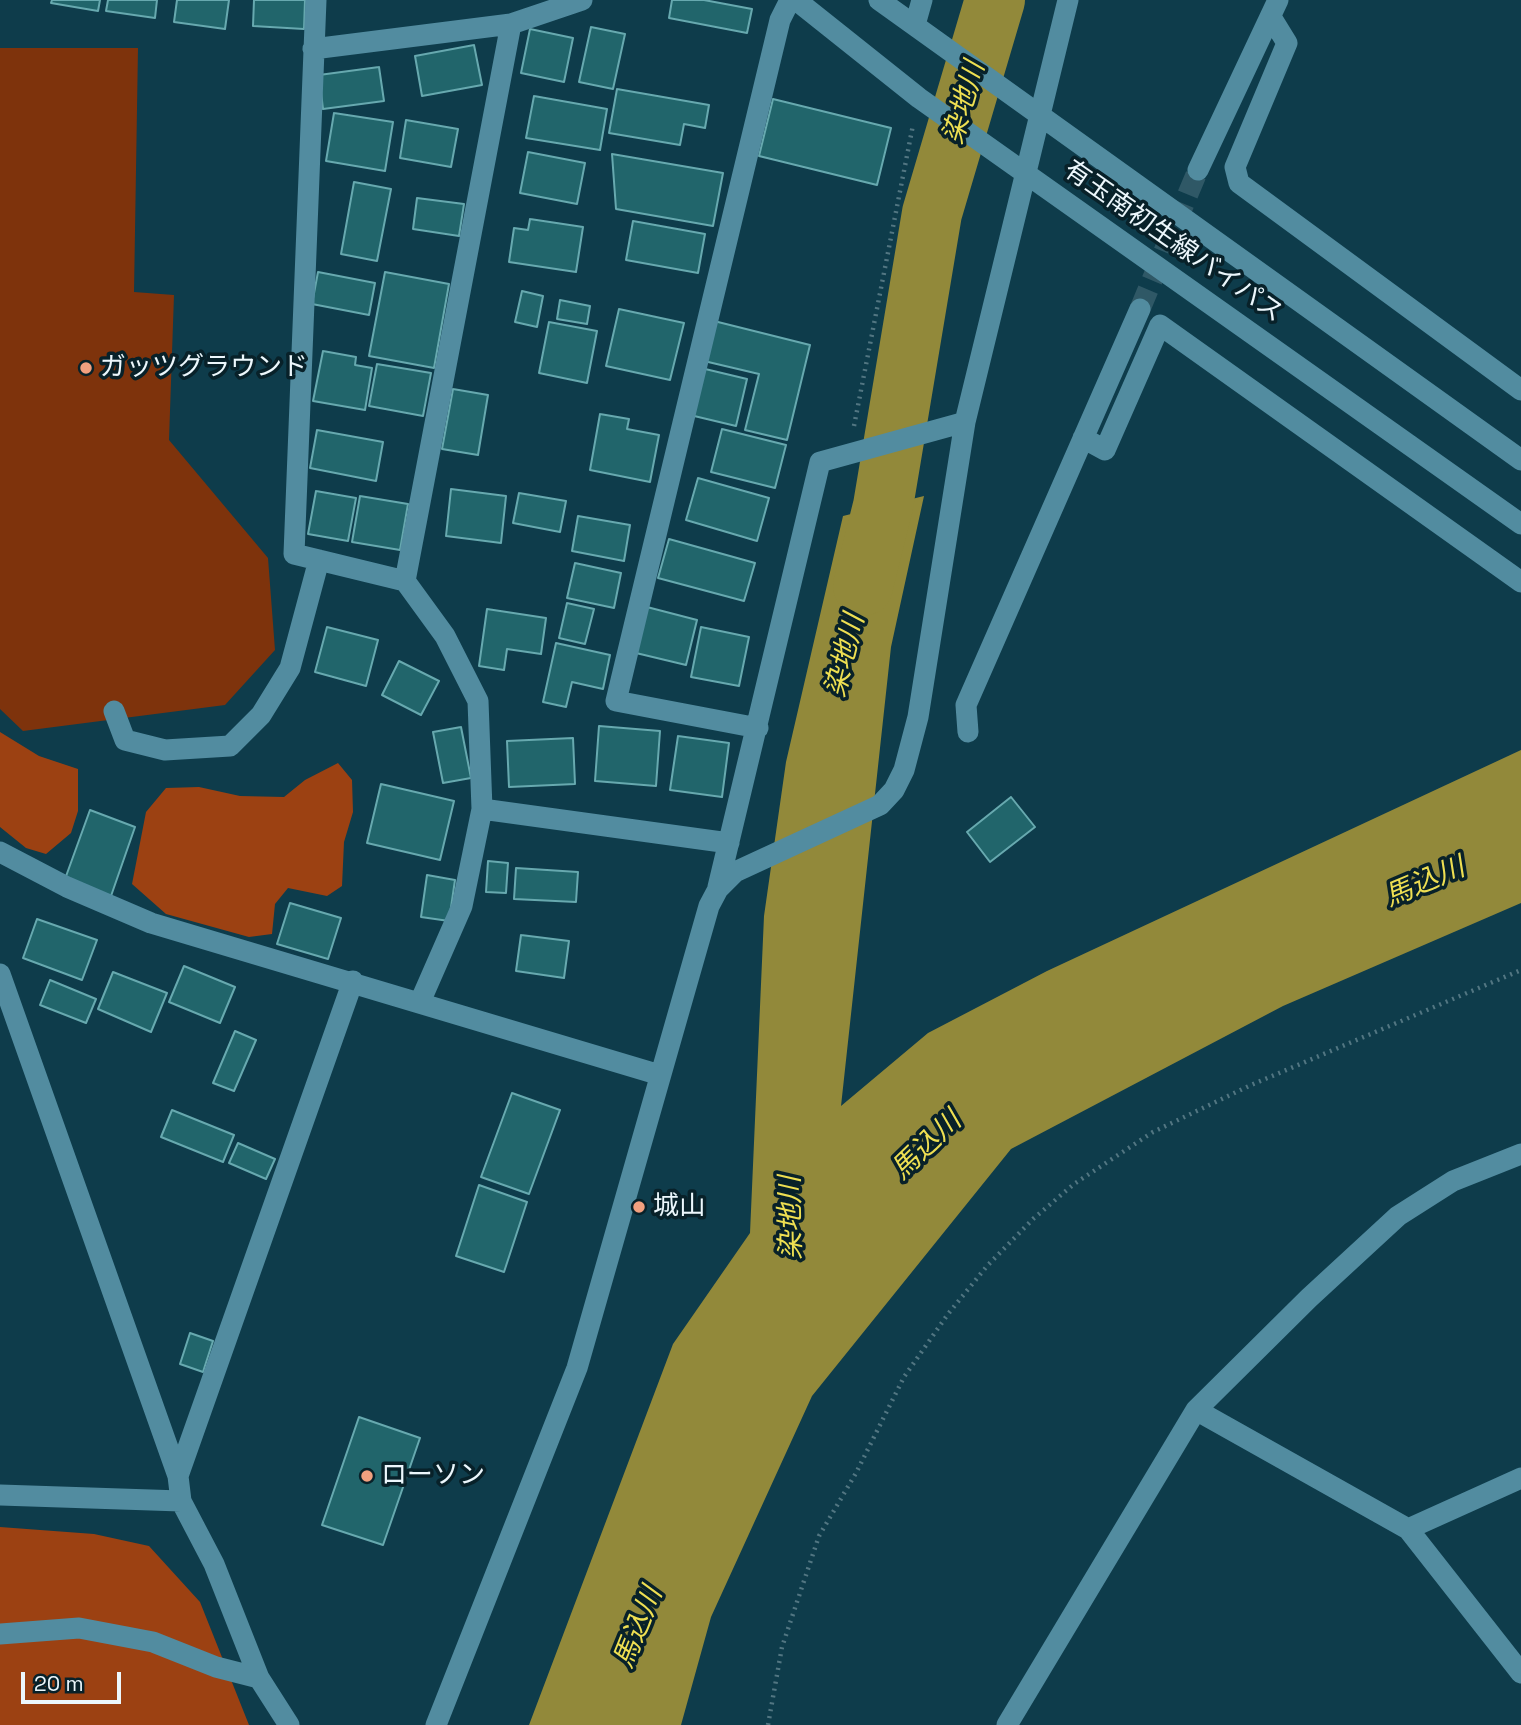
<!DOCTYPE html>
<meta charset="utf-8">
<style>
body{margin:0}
#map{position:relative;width:1521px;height:1725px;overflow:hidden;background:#0e3c4b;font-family:"Space Grotesk",sans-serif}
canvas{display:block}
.scale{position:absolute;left:21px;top:1672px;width:100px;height:32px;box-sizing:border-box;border:4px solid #ecf7fc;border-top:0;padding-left:9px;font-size:21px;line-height:24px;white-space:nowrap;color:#ecf7fc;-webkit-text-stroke:5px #082129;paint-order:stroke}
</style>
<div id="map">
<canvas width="1521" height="1725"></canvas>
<div class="scale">20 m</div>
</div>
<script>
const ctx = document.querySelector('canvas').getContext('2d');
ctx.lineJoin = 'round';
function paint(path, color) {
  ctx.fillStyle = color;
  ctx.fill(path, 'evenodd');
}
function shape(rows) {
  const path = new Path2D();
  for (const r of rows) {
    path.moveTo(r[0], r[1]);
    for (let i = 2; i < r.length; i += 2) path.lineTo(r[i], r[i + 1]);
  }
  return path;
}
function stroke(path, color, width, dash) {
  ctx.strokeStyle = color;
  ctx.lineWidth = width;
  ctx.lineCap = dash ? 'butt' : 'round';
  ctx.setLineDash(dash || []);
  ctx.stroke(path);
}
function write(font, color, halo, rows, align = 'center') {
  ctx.font = font + ' "Space Grotesk","Noto Sans JP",sans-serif';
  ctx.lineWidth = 7;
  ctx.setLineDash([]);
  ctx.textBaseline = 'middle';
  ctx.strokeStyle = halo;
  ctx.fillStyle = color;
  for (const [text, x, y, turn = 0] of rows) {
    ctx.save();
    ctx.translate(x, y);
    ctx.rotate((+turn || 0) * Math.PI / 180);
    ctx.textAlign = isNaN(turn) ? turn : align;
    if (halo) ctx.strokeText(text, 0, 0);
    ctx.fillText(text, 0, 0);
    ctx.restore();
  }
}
paint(shape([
 [0,48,138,48,134,292,174,295,169,440,268,558,275,650,225,705,23,731,0,709]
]), '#7e330c');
paint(shape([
 [0,732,39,756,78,769,78,811,71,833,46,854,26,848,0,827],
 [338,763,352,780,353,812,344,842,342,886,327,896,288,888,275,904,272,934,249,937,166,914,132,884,146,812,166,788,199,787,240,796,284,797,305,780],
 [0,1527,94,1534,149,1546,200,1602,249,1725,0,1725]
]), '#9c4112');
paint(shape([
 [924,496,891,647,841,1106,928,1033,1047,971,1521,750,1521,903,1283,1006,1011,1149,812,1396,711,1617,681,1725,529,1725,673,1344,750,1233,764,916,786,762,843,516]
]), '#92893a');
stroke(shape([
 [863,586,883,506,932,213,995,0]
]), '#92893a', 60);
const building = shape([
 [52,0,100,0,98,11,51,3,52,0],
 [108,0,157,0,155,18,106,11,108,0],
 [177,0,229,0,225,29,174,22,177,0],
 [254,0,305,0,304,29,253,26,254,0],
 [672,0,704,0,752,9,747,33,669,18,672,0],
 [591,27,625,34,613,89,579,82,591,27],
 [530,29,573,38,564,82,521,73,530,29],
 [474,45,482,85,422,96,415,56,474,45],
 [379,67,384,101,323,109,319,75,379,67],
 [617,89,709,105,705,128,684,124,680,145,609,133,617,89],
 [534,96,607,109,600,150,526,138,534,96],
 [773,99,891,128,877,185,759,156,773,99],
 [334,113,393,122,385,171,326,161,334,113],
 [406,120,458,129,451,167,400,158,406,120],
 [528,152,585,163,577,204,520,193,528,152],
 [612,154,723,173,713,226,616,209,612,154],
 [354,182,391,189,377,261,341,254,354,182],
 [417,198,464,204,459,236,413,229,417,198],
 [530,219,583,227,576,272,509,262,514,228,528,230,530,219],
 [633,221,705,234,698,273,626,260,633,221],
 [318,272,375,283,369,315,312,304,318,272],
 [385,272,449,284,434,368,369,356,385,272],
 [522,291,543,296,537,327,515,322,522,291],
 [560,300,590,306,587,324,557,319,560,300],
 [619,309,684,323,670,380,606,366,619,309],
 [714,321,810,345,787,440,745,430,759,374,704,361,714,321],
 [549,322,597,331,587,383,539,373,549,322],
 [323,351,356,357,355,365,372,368,365,410,313,401,323,351],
 [377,364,431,373,423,416,369,406,377,364],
 [701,368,747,379,736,426,690,415,701,368],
 [453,389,488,395,478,455,442,449,453,389],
 [600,414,629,419,627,429,659,435,650,482,590,470,600,414],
 [722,429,786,445,775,488,711,472,722,429],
 [317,430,383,442,376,481,310,468,317,430],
 [698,478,769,498,757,541,686,520,698,478],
 [451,489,506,496,501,543,446,536,451,489],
 [316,491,356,498,348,541,308,534,316,491],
 [519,493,566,501,560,532,513,523,519,493],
 [360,496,408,504,400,550,352,542,360,496],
 [578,516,630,525,624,561,572,551,578,516],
 [669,539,755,563,744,601,658,578,669,539],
 [575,563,621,573,614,608,567,598,575,563],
 [567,603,594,609,585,644,559,638,567,603],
 [647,607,697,620,686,665,636,653,647,607],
 [487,609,546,618,541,654,507,649,504,670,479,666,487,609],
 [327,627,378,640,366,686,315,672,327,627],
 [701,627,749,637,739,686,691,677,701,627],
 [556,643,610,655,603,689,572,682,566,707,543,702,556,643],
 [399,661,439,681,421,715,382,695,399,661],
 [599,726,660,731,656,786,595,781,599,726],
 [461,727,471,778,443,783,433,732,461,727],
 [678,736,729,743,722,797,670,790,678,736],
 [573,738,575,784,509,787,507,741,573,738],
 [381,784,454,801,440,860,367,843,381,784],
 [1011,797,1035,827,990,862,967,832,1011,797],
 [90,810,135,827,111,896,65,879,90,810],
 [488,861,508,863,506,893,486,892,488,861],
 [516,868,578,872,576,902,514,899,516,868],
 [427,875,455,880,449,921,421,917,427,875],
 [290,903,341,918,328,959,277,944,290,903],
 [37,919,97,940,82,980,23,958,37,919],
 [521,935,569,941,564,978,516,971,521,935],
 [184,966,235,987,220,1023,169,1002,184,966],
 [113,972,167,993,151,1032,98,1009,113,972],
 [50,980,96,999,86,1023,40,1005,50,980],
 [235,1031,256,1040,234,1091,213,1083,235,1031],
 [512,1093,560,1110,529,1194,481,1177,512,1093],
 [172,1110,234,1135,223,1162,161,1137,172,1110],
 [238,1143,275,1159,266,1179,229,1163,238,1143],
 [479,1185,527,1202,504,1272,456,1256,479,1185],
 [190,1333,213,1341,203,1372,180,1364,190,1333],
 [359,1417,420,1438,383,1545,322,1525,359,1417]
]);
paint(building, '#21656b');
stroke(building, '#67a9af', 2);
stroke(shape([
 [1140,309,1198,170]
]), '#2f5866', 21, [21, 10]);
stroke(shape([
 [854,426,913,125],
 [768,1725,782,1647,819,1536,856,1473,904,1377,948,1314,987,1266,1033,1219,1074,1184,1153,1132,1251,1085,1521,970]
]), '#527682', 4.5, [2, 5]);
stroke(shape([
 [316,0,294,554,405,581,445,636,478,701,482,809,462,906,420,1002],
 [796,0,919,98,1521,524],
 [879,0,1521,460],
 [1271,17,1287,43,1235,167,1239,183,1521,390],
 [915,25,922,0],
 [313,49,511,24,582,0],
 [1198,170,1278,0],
 [1083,438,1105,450,1160,325,1521,582],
 [405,581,511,24],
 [114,711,125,740,165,750,230,746,261,715,290,668,319,560],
 [758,728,616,701,780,20,790,0],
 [968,732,966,705,1140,309],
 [482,809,729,843],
 [0,852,67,887,151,923,660,1075],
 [718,887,820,462,965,422],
 [0,974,178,1476,181,1501,214,1564,259,1678,289,1725],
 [1196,1410,1408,1529,1521,1673],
 [178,1476,353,981],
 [0,1495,181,1501],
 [1408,1529,1521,1478],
 [0,1634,79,1628,153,1642,216,1667,259,1678],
 [436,1725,577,1368,709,906,718,889,735,872,880,805,894,790,904,770,918,717,965,422,1068,0],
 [1007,1725,1196,1410,1309,1298,1398,1216,1453,1181,1521,1154]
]), '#528ca0', 21);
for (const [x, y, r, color] of [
 [86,368,7,"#f2a07f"],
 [639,1207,7,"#f2a07f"],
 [367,1476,7,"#f2a07f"]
]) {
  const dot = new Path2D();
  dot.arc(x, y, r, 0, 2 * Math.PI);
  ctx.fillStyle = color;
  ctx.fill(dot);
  stroke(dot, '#082129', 2.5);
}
write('26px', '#ecf7fc', '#082129', [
 ["有玉南初生線バイパス",1173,242,35]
]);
write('26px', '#ecf7fc', '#082129', [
 ["ガッツグラウンド",100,368],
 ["城山",653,1207],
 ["ローソン",381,1476]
], 'left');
write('italic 28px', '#eedf52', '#082129', [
 ["染地川",965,103,-74],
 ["染地川",846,656,-76],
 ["馬込川",1425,883,-23],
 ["馬込川",927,1146,-44],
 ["染地川",792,1218,-91],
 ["馬込川",639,1628,-68]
]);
</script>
